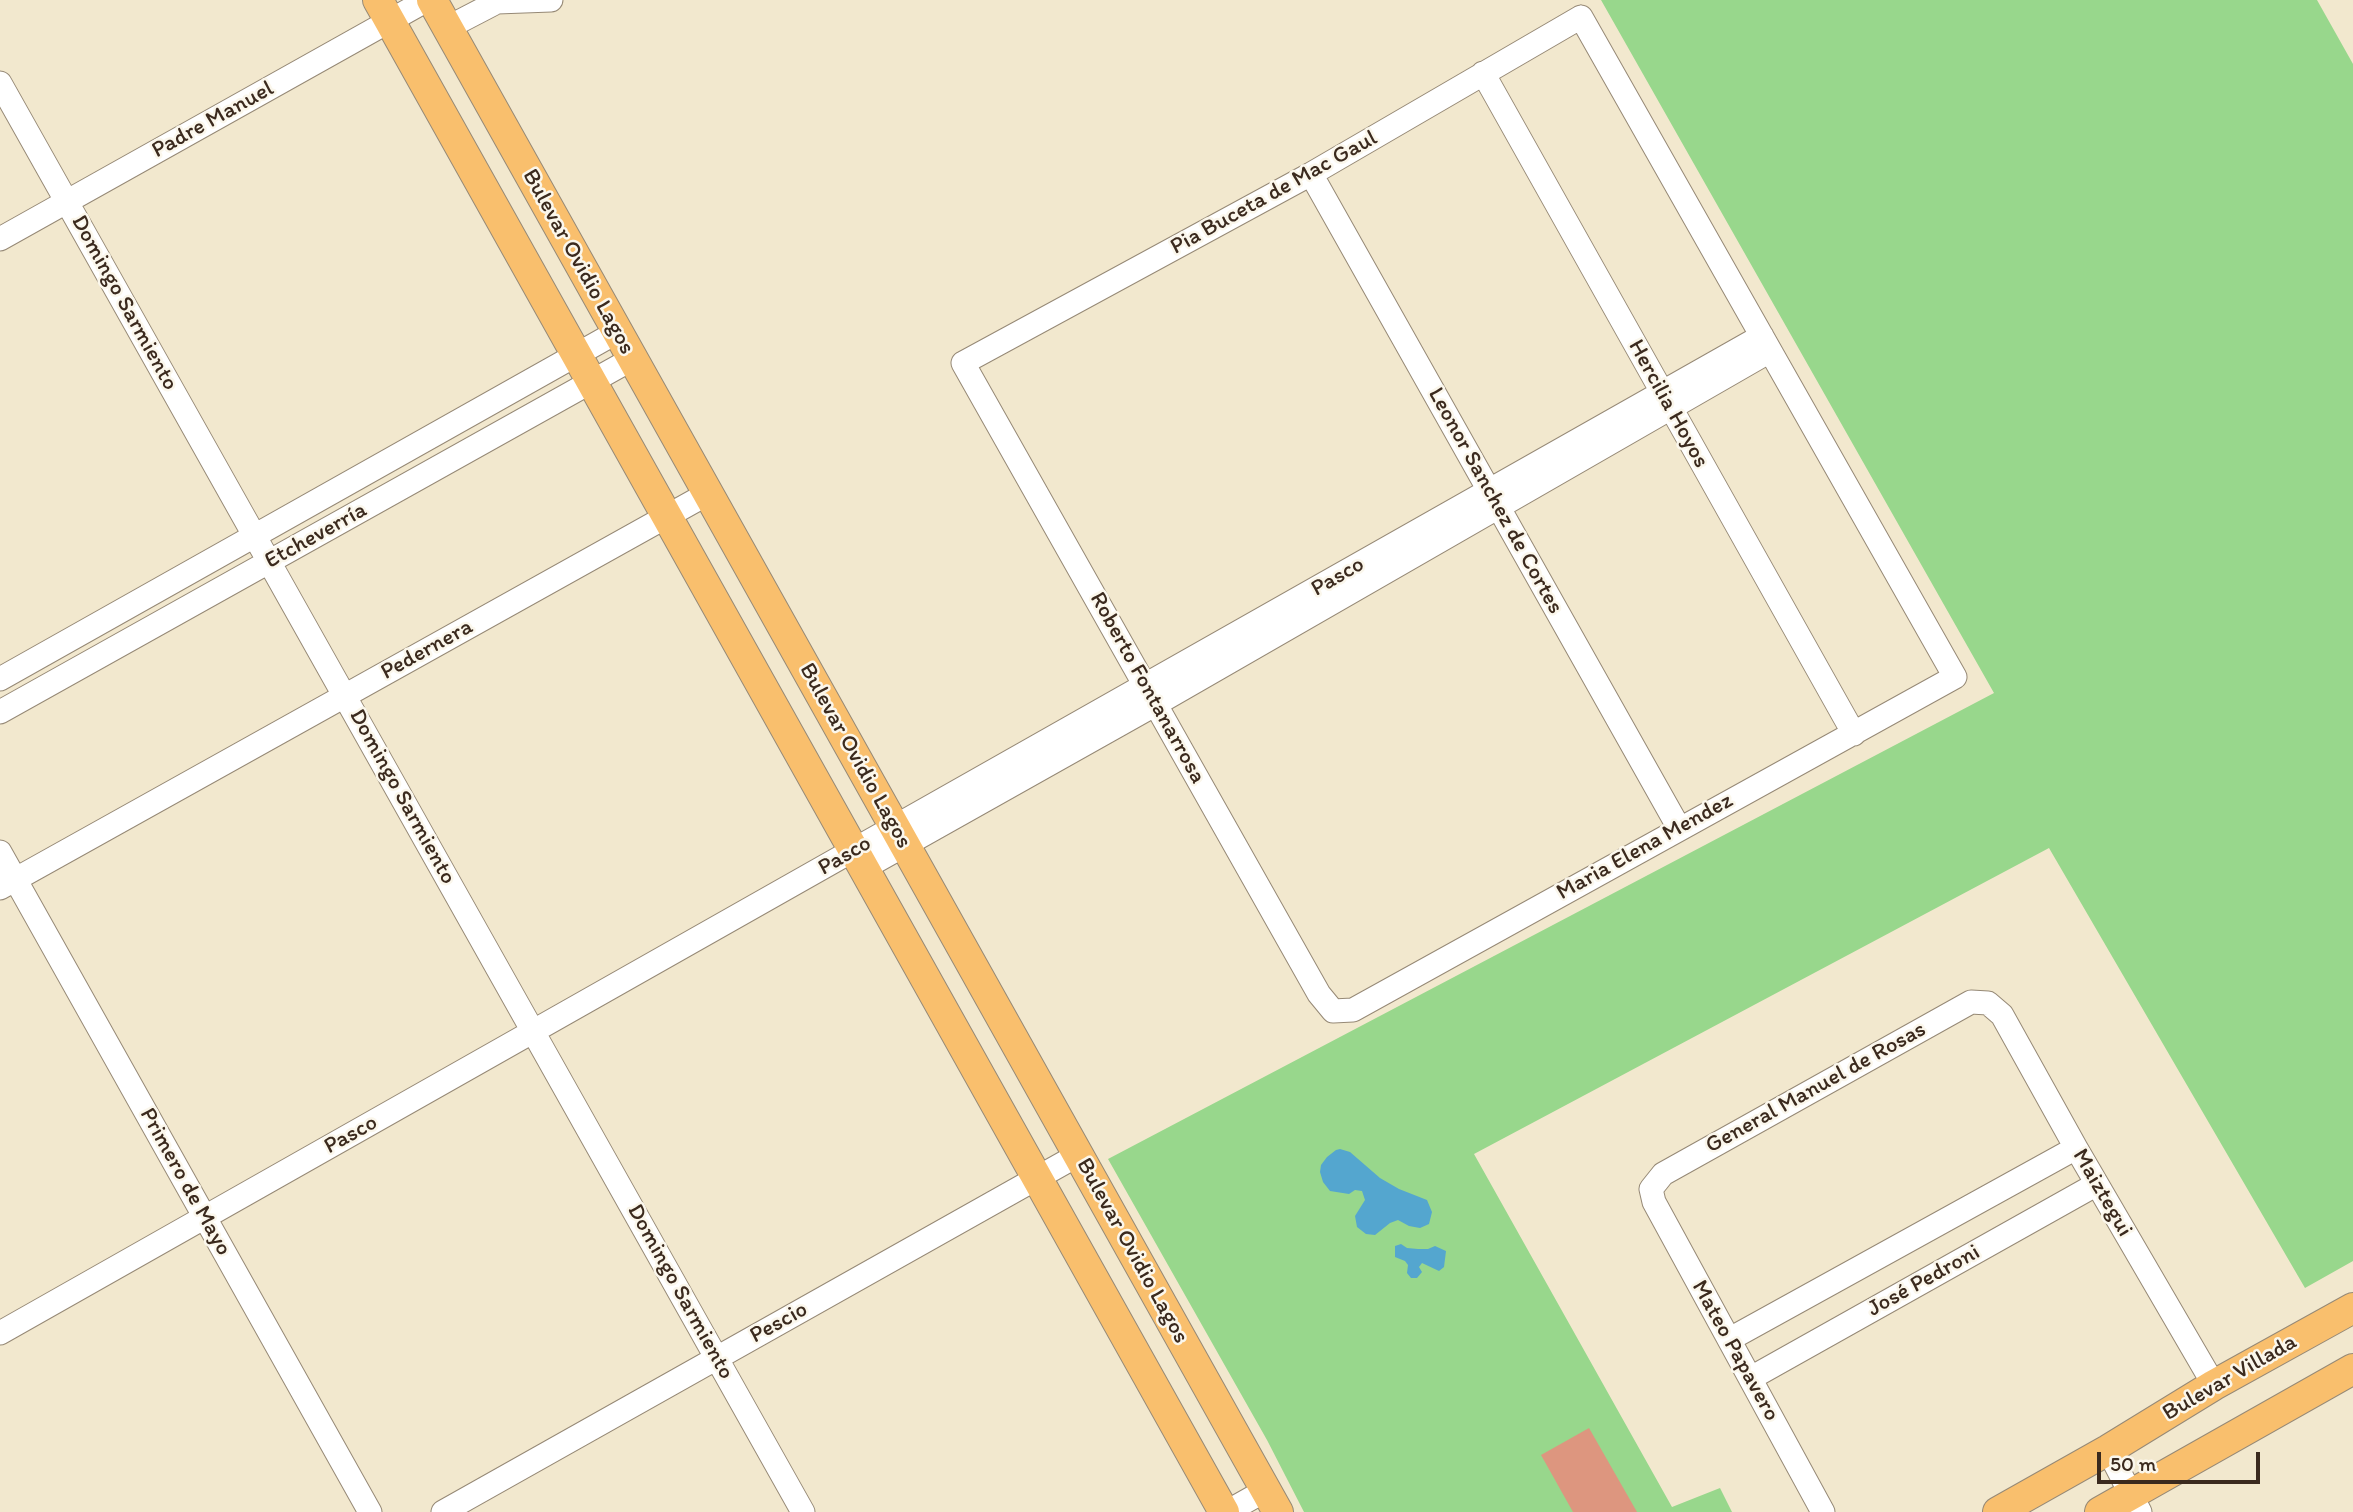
<!DOCTYPE html>
<meta charset="utf-8">
<style>
body{margin:0}
#map{position:relative;width:2353px;height:1512px;overflow:hidden;background:#f2e8ce;font-family:Itim,sans-serif}
canvas{display:block}
.scale{position:absolute;left:2097px;top:1452px;width:163px;height:32px;box-sizing:border-box;border:4px solid #3b2a1e;border-top:0;padding-left:9px;font-size:21px;line-height:24px;white-space:nowrap;color:#3b2a1e;-webkit-text-stroke:5px #fbf7ec;paint-order:stroke}
</style>
<div id="map">
<canvas width="2353" height="1512"></canvas>
<div class="scale">50 m</div>
</div>
<script>
const ctx = document.querySelector('canvas').getContext('2d');
ctx.lineJoin = 'round';
function paint(path, color) {
  ctx.fillStyle = color;
  ctx.fill(path, 'evenodd');
}
function shape(rows) {
  const path = new Path2D();
  for (const r of rows) {
    path.moveTo(r[0], r[1]);
    for (let i = 2; i < r.length; i += 2) path.lineTo(r[i], r[i + 1]);
  }
  return path;
}
function stroke(path, color, width, dash) {
  ctx.strokeStyle = color;
  ctx.lineWidth = width;
  ctx.lineCap = dash ? 'butt' : 'round';
  ctx.setLineDash(dash || []);
  ctx.stroke(path);
}
function write(font, color, halo, rows, align = 'center') {
  ctx.font = font + ' Itim,sans-serif';
  ctx.lineWidth = 5;
  ctx.setLineDash([]);
  ctx.textBaseline = 'middle';
  ctx.strokeStyle = halo;
  ctx.fillStyle = color;
  for (const [text, x, y, turn = 0] of rows) {
    ctx.save();
    ctx.translate(x, y);
    ctx.rotate((+turn || 0) * Math.PI / 180);
    ctx.textAlign = isNaN(turn) ? turn : align;
    if (halo) ctx.strokeText(text, 0, 0);
    ctx.fillText(text, 0, 0);
    ctx.restore();
  }
}
paint(shape([
 [1601,0,2317,0,2353,64,2353,1261,2305,1288,2049,848,1474,1154,1672,1507,1720,1488,1732,1512,1304,1512,1267,1440,1108,1159,1994,693]
]), '#98d78c');
paint(shape([
 [1340,1149,1350,1152,1380,1178,1399,1189,1427,1200,1432,1212,1429,1224,1420,1228,1409,1226,1398,1220,1390,1223,1375,1235,1366,1234,1357,1227,1355,1216,1365,1200,1362,1191,1355,1190,1349,1194,1330,1191,1323,1182,1320,1172,1321,1165,1327,1157,1336,1150],
 [1401,1244,1407,1248,1418,1249,1428,1249,1435,1246,1446,1251,1444,1267,1439,1271,1422,1263,1419,1267,1422,1272,1417,1278,1411,1278,1407,1273,1408,1265,1405,1261,1395,1257,1395,1246]
]), '#54a6cf');
paint(shape([
 [1589,1428,1637,1512,1573,1512,1541,1455]
]), '#dd967f');
const minor = shape([
 [1581,17,1955,677,1353,1010,1333,1011,1319,994,963,363,1311,174,1581,17],
 [447,28,497,2,551,0],
 [1483,73,1854,734],
 [0,83,803,1512],
 [1311,174,1679,828],
 [0,239,427,0],
 [0,679,617,332],
 [0,712,632,359],
 [0,852,370,1512],
 [864,868,1156,704,1770,351],
 [0,888,707,494],
 [0,1333,1762,336],
 [1730,1339,2076,1148],
 [1751,1378,2097,1184],
 [2108,1450,2140,1512],
 [443,1512,1078,1155],
 [1227,1512,1266,1490],
 [1823,1512,1654,1202,1651,1189,1663,1174,1971,1002,1988,1003,2002,1015,2076,1148,2214,1385]
]);
const major = shape([
 [378,0,1224,1512],
 [432,0,1278,1512],
 [1998,1512,2108,1450,2214,1385,2353,1308],
 [2100,1512,2353,1369]
]);
stroke(minor, '#968976', 25);
stroke(major, '#968976', 32);
stroke(minor, '#fff', 23);
stroke(major, '#f9bf6d', 30);
write('23px', '#3b2a1e', '#fbf7ec', [
 ["Padre Manuel",213,120,-29],
 ["Pia Buceta de Mac Gaul",1274,193,-29],
 ["Bulevar Ovidio Lagos",578,262,61],
 ["Domingo Sarmiento",124,303,61],
 ["Hercilia Hoyos",1668,404,61],
 ["Leonor Sanchez de Cortes",1495,501,61],
 ["Etcheverría",316,536,-29],
 ["Pasco",1338,577,-30],
 ["Pedernera",427,650,-29],
 ["Roberto Fontanarrosa",1147,688,61],
 ["Bulevar Ovidio Lagos",855,756,61],
 ["Domingo Sarmiento",402,797,61],
 ["Maria Elena Mendez",1645,847,-29],
 ["Pasco",845,856,-30],
 ["General Manuel de Rosas",1816,1088,-29],
 ["Pasco",351,1135,-29],
 ["Primero de Mayo",185,1182,61],
 ["Maiztegui",2102,1193,60],
 ["Bulevar Ovidio Lagos",1132,1251,61],
 ["José Pedroni",1924,1281,-29],
 ["Domingo Sarmiento",680,1292,61],
 ["Pescio",779,1323,-29],
 ["Mateo Papavero",1735,1351,61],
 ["Bulevar Villada",2230,1378,-30]
]);
</script>
